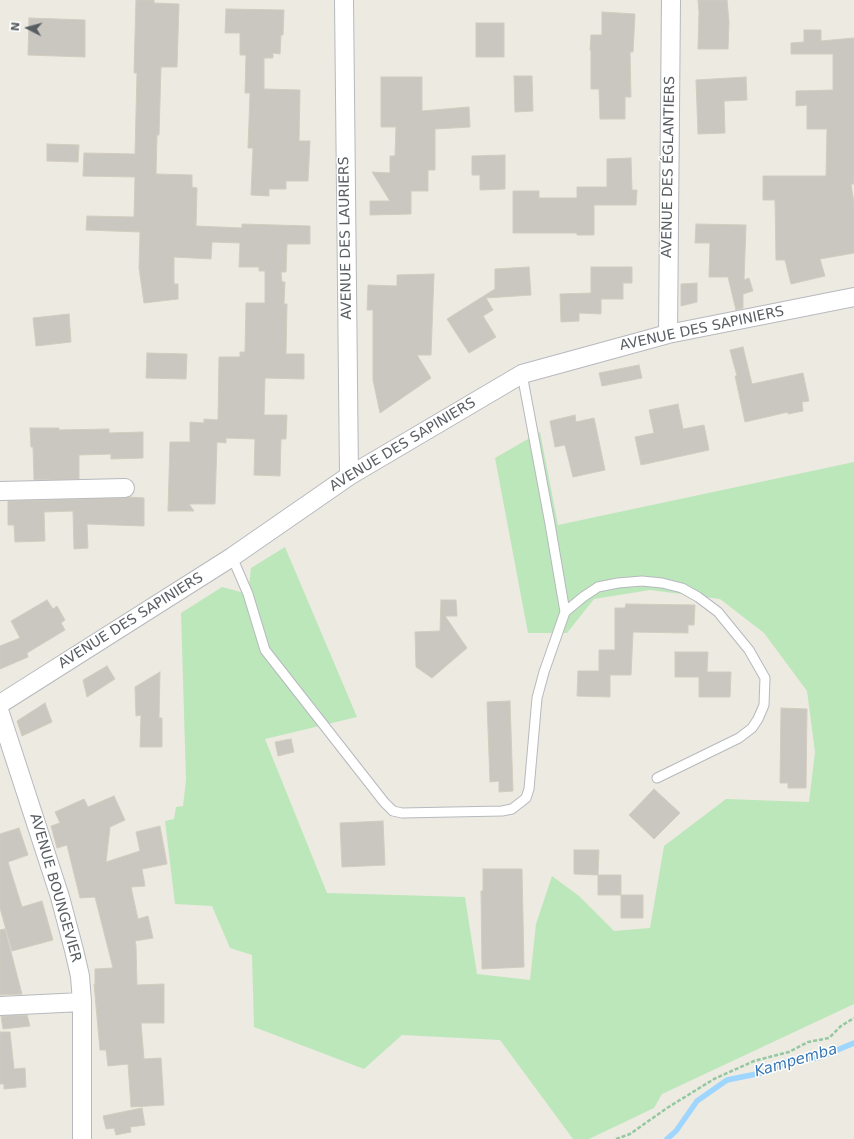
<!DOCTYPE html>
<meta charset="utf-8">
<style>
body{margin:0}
#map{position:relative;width:854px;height:1139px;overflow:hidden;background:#edeae1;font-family:"DejaVu Sans",sans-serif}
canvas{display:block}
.north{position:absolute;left:8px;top:8px;width:40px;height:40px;-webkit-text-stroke:3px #fff;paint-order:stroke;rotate:276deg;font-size:11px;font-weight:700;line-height:16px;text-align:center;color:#595e63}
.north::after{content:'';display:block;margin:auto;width:14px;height:18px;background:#595e63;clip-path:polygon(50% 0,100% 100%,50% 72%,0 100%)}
</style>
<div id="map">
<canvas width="854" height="1139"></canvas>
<div class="north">N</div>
</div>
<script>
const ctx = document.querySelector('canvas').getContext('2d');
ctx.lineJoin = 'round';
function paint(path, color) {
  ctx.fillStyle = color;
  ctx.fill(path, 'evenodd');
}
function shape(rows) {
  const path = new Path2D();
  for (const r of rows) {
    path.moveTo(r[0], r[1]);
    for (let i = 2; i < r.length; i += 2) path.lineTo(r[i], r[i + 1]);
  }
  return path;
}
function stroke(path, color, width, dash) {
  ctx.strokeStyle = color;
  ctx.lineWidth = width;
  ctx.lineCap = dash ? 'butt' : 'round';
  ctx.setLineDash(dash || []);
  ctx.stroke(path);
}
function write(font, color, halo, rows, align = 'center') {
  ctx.font = font + ' "DejaVu Sans",sans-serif';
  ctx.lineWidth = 3;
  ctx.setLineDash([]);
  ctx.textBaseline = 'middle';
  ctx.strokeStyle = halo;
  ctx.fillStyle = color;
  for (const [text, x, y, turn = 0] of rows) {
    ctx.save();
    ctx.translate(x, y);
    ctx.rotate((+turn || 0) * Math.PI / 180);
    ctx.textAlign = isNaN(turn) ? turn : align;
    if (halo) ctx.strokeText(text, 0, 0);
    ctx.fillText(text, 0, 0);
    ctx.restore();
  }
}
paint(shape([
 [540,432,558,525,854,462,854,1004,662,1094,654,1108,589,1139,573,1139,500,1040,402,1035,364,1069,254,1027,252,955,230,948,212,906,175,904,165,821,174,819,176,807,183,806,186,780,181,613,222,587,248,594,251,568,285,547,357,717,265,739,327,893,465,897,477,974,530,980,536,924,552,876,579,896,614,931,650,928,664,846,726,799,809,802,815,752,807,691,764,633,720,599,650,590,594,599,567,633,528,633,495,458]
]), '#bce7bb');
stroke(shape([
 [667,1139,676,1131,697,1101,727,1080,766,1072,787,1061,818,1058,854,1043]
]), '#9fd6ff', 5.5);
const building = shape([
 [136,0,154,0,154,3,179,4,177,67,161,67,159,135,157,135,156,174,192,175,192,187,197,188,196,226,242,228,242,224,310,226,310,244,287,244,286,272,281,272,282,282,285,282,284,304,287,304,286,354,304,354,304,379,265,378,264,415,287,415,286,439,281,439,280,476,254,475,255,439,226,438,226,443,217,442,215,504,189,504,194,511,168,511,170,442,190,442,190,422,204,423,204,419,218,420,219,357,240,357,240,352,245,352,246,303,265,303,265,271,259,271,259,267,239,267,240,243,212,242,211,259,174,257,174,284,178,284,178,299,144,303,139,268,140,232,86,230,87,216,134,217,135,177,83,176,84,153,135,154,137,73,134,73,136,0],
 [698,0,727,0,729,22,728,49,698,49,699,12,698,0],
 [226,9,284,10,283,35,281,35,280,54,273,53,273,58,264,58,264,89,300,90,299,141,310,141,308,181,286,181,286,189,269,189,269,196,251,195,253,148,248,148,250,93,245,93,246,55,240,55,240,33,225,33,226,9],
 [602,12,635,14,633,52,630,52,631,97,625,97,625,119,600,119,599,89,591,89,591,50,590,50,591,35,602,35,602,12],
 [29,18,85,20,85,57,28,55,29,18],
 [476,23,504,23,504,57,476,57,476,23],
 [804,30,821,30,821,41,854,38,854,184,851,184,854,203,854,253,820,259,825,276,791,284,785,260,776,260,775,200,763,200,763,176,826,176,827,129,807,129,807,105,796,106,796,91,833,90,833,54,791,54,791,43,804,42,804,30],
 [514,76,532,76,533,111,515,112,514,76],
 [381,77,422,77,422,111,469,107,470,127,435,129,435,170,428,170,428,191,411,191,411,214,370,215,370,201,390,201,372,172,390,173,390,156,395,156,396,127,381,127,381,77],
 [746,77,747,100,724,101,725,133,698,134,696,80,746,77],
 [47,144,79,145,78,162,47,161,47,144],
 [505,155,505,189,480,190,480,175,472,175,472,156,505,155],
 [631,158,632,190,637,190,636,205,594,205,594,235,577,235,577,233,513,233,513,191,539,191,539,198,577,198,577,187,607,187,607,159,631,158],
 [696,224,746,225,744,280,749,278,753,291,743,294,743,308,736,310,728,277,709,277,710,243,695,243,696,224],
 [529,267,531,295,486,298,493,310,483,316,496,337,469,353,447,319,495,289,495,269,529,267],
 [591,267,632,267,632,283,623,283,623,299,601,299,601,314,579,313,579,321,561,322,560,294,591,293,591,267],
 [434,274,431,355,417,355,431,378,380,413,373,380,373,310,367,310,368,285,397,286,397,275,434,274],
 [697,283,697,302,681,306,681,284,697,283],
 [69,314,71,342,36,346,33,318,69,314],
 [743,347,752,384,803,373,809,401,802,402,803,411,788,414,788,412,745,422,735,376,737,376,730,350,743,347],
 [147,353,187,354,186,379,146,378,147,353],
 [639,365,642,378,602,386,599,373,639,365],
 [678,404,683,429,704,425,709,450,641,465,635,437,654,433,649,410,678,404],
 [575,415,576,422,594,418,605,470,573,477,565,445,555,447,550,421,575,415],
 [30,428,59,428,59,430,109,429,109,433,143,432,143,458,111,459,111,454,79,455,79,479,34,480,33,447,31,447,30,428],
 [129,497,144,498,144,526,87,524,88,548,74,549,73,511,44,512,45,541,15,542,14,525,8,525,8,501,125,498,129,497],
 [47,600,53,609,57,606,65,620,61,623,65,630,27,653,28,657,0,669,0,646,20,638,11,621,47,600],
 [441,600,456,600,457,616,445,616,467,648,432,678,416,667,415,632,440,631,441,600],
 [626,604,695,605,694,625,688,625,688,633,633,632,631,675,610,675,610,697,577,696,578,671,599,671,599,650,615,650,615,608,625,608,626,604],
 [675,652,708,652,707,672,731,672,730,697,699,697,699,677,675,677,675,652],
 [107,666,115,679,87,697,83,680,107,666],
 [160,672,159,718,162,718,162,747,140,747,141,715,136,716,135,687,160,672],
 [510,701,513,791,499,792,499,781,490,782,487,702,510,701],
 [45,703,52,722,22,736,17,721,45,703],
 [781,708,807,709,806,788,788,788,788,783,780,783,781,708],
 [291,739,294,752,278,756,275,742,291,739],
 [654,789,680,813,654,839,629,815,654,789],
 [114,796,125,820,110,827,106,862,140,851,136,832,160,826,167,864,142,869,145,886,131,887,138,919,148,916,153,938,135,941,136,946,137,985,164,984,164,1023,141,1023,144,1059,161,1058,164,1105,131,1107,128,1064,108,1066,106,1050,100,1050,94,984,95,984,95,969,113,968,95,897,80,898,67,845,57,848,51,826,60,823,55,812,84,799,88,807,114,796],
 [383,821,385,865,342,867,340,823,383,821],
 [19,828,28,855,8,862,22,907,42,901,53,940,12,951,0,908,0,834,19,828],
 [574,850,599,850,598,875,574,874,574,850],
 [483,869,522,869,524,967,482,969,481,891,483,891,483,869],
 [598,875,621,875,621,895,598,895,598,875],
 [621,895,643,895,643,918,621,918,621,895],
 [5,929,22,994,0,995,0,930,5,929],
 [27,1015,30,1026,3,1029,1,1016,27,1015],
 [0,1032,10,1032,14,1069,25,1068,26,1087,4,1089,4,1084,0,1084,0,1032],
 [142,1108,145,1125,130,1127,131,1132,116,1135,114,1128,106,1129,103,1116,142,1108]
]);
paint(building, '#cac7c0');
stroke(building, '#d2ccbf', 1);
const service = shape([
 [232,557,248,594,265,650,384,802,393,811,402,813,502,811,512,809,526,798,529,789,537,698,544,672,565,612,550,524,522,374],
 [565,612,583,597,598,587,618,583,642,581,662,583,682,588,698,597,718,612,749,650,765,678,764,705,758,719,752,728,739,738,657,778]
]);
const minor = shape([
 [344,0,349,476],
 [668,334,671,0],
 [0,491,125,488],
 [0,704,232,557,349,476,522,374,668,334,854,297],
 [0,713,60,897,74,950,80,976,82,1002,82,1139],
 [0,1006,82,1002]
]);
stroke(service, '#b6b9be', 11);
stroke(minor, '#b6b9be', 20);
stroke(shape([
 [616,1139,630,1134,667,1108,714,1079,754,1061,789,1052,808,1042,829,1038,841,1026,854,1018]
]), '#94c8a2', 2.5, [4, 2]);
stroke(service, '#fff', 9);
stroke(minor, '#fff', 18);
write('14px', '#595e63', '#fff', [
 ["AVENUE DES ÉGLANTIERS",669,167,-89],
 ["AVENUE DES LAURIERS",346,238,-91],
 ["AVENUE DES SAPINIERS",702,329,-12],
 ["AVENUE DES SAPINIERS",403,445,-31],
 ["AVENUE DES SAPINIERS",131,621,-32],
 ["AVENUE BOUNGEVIER",55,888,74]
]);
write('italic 15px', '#3877b6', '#fff', [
 ["Kampemba",796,1061,-16]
]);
</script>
